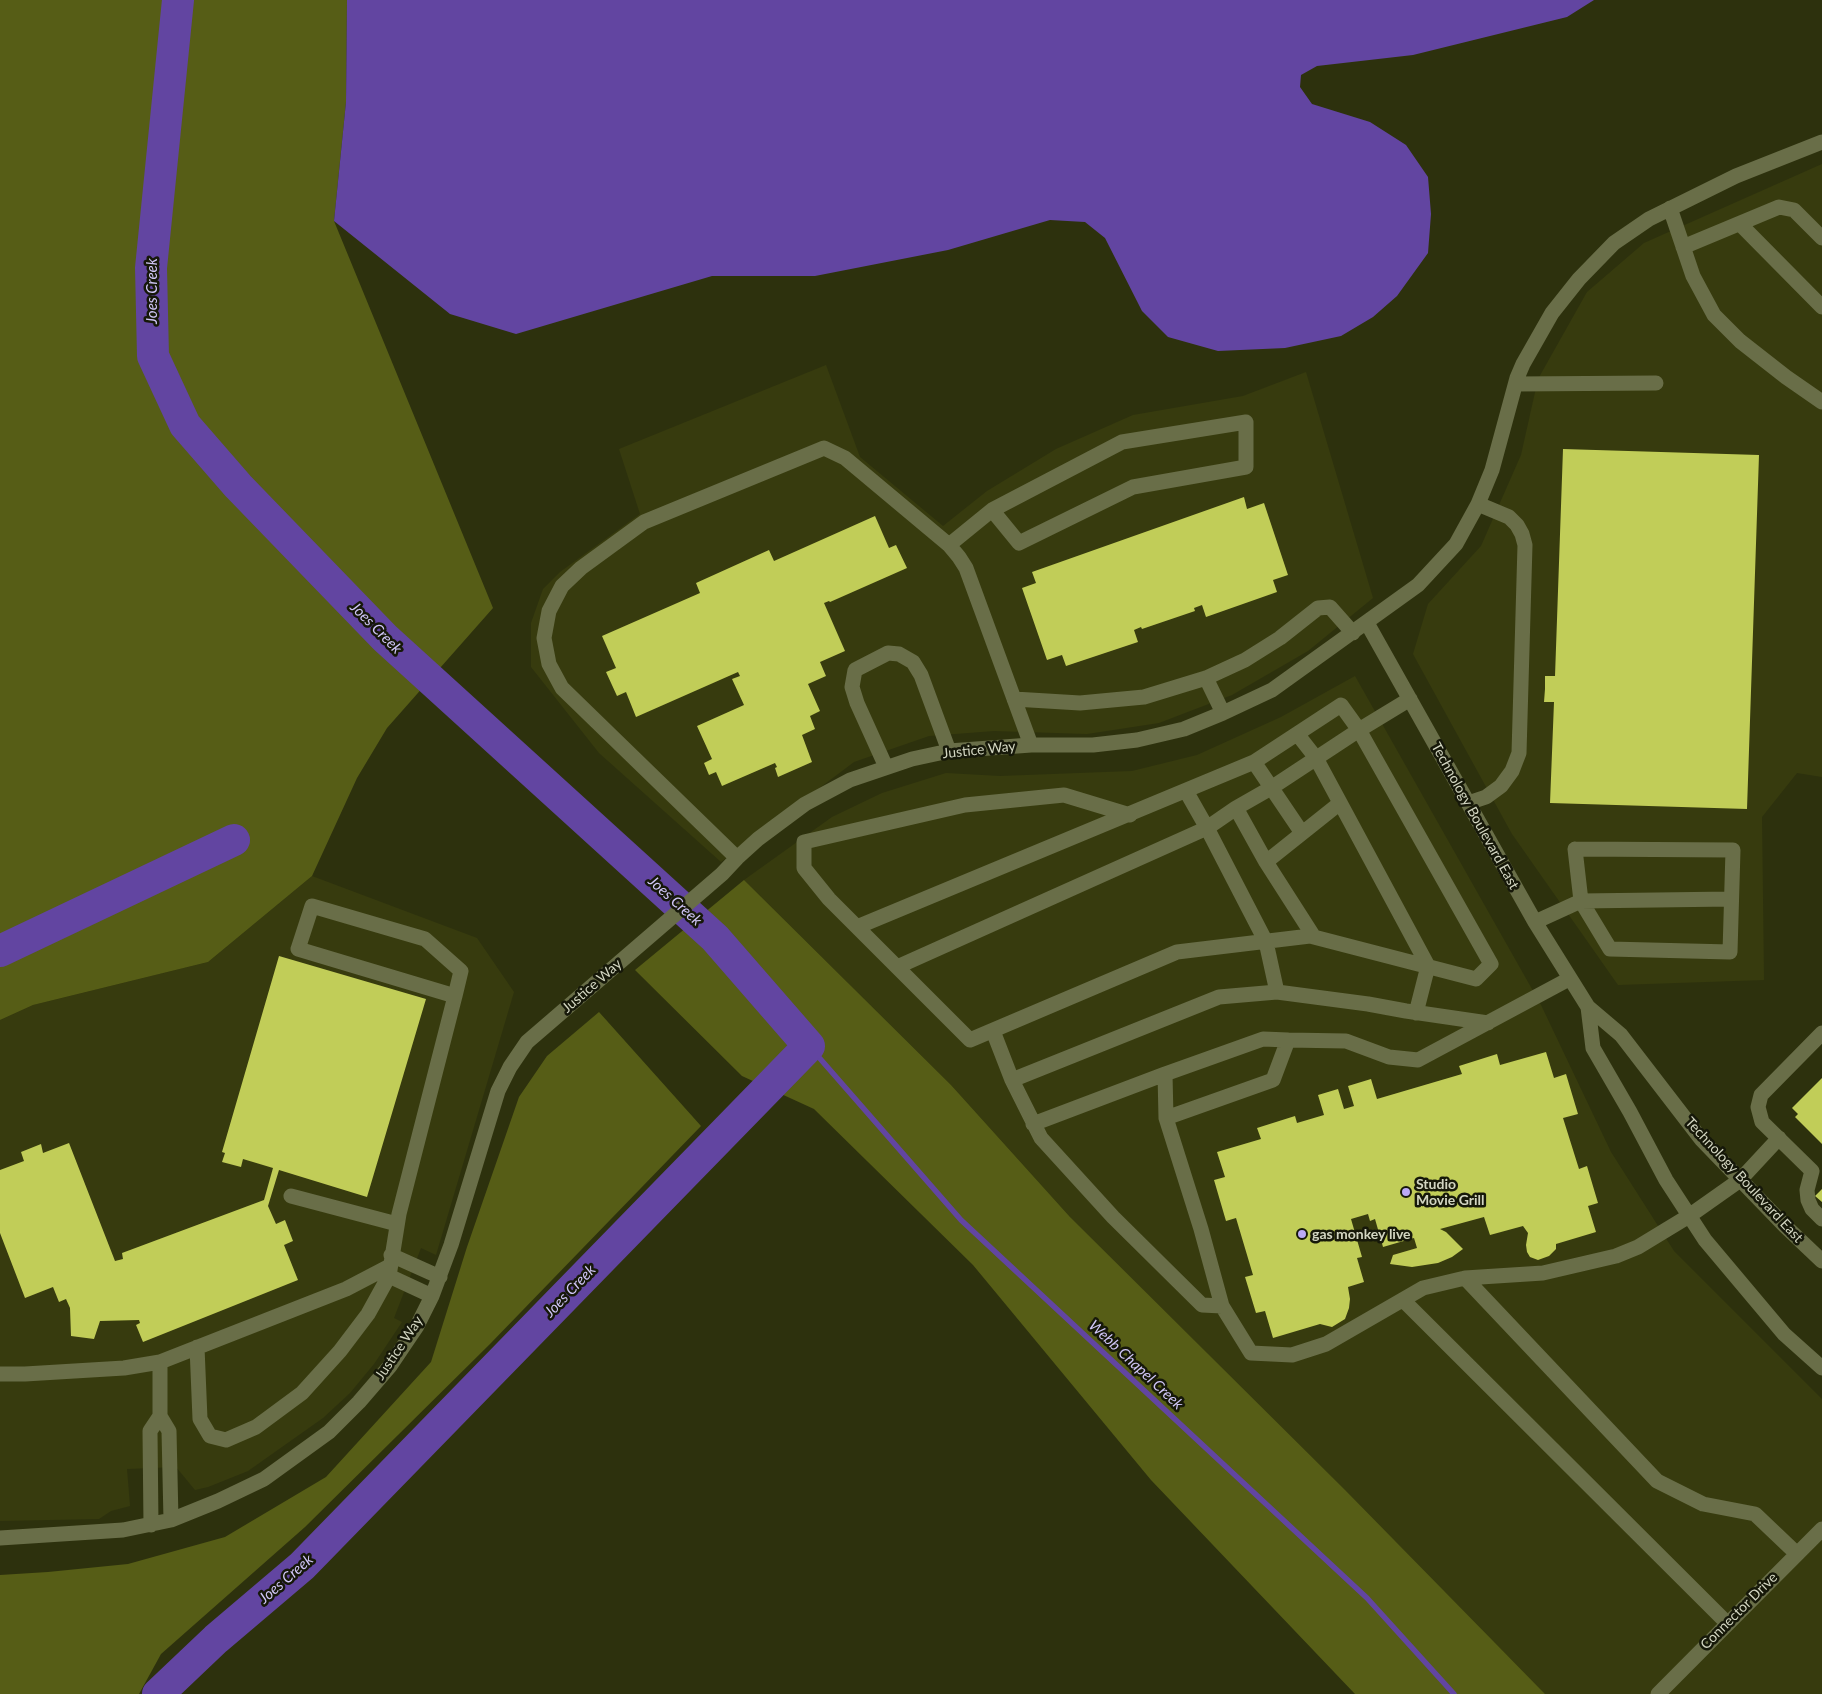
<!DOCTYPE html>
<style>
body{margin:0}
canvas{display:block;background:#2d310d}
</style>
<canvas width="1822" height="1694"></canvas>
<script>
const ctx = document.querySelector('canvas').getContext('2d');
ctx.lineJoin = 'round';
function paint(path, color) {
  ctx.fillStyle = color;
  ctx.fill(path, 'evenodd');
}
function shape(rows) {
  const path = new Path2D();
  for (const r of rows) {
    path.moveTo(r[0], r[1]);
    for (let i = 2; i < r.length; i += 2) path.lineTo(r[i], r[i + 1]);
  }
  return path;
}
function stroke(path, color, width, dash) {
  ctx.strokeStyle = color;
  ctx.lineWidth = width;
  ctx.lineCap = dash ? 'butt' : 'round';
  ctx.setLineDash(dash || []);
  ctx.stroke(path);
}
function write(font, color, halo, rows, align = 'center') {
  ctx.font = font + ' Lato,sans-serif';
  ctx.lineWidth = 5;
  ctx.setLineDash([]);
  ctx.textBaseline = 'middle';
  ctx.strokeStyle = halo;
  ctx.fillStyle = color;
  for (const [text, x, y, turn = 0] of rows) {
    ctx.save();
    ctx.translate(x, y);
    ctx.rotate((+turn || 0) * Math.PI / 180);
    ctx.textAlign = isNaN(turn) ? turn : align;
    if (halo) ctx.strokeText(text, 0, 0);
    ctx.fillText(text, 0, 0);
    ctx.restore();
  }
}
paint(shape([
 [1822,164,1822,777,1797,773,1762,817,1764,980,1618,985,1512,834,1413,654,1428,604,1481,546,1521,455,1538,379,1587,292,1644,243],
 [826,365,860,457,943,526,987,491,1056,449,1133,415,1243,396,1306,372,1373,598,1308,651,1232,695,1159,723,1087,734,994,731,929,736,854,762,721,862,599,753,531,667,531,623,543,589,560,572,640,514,619,449],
 [1355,676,1541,1005,1611,1152,1674,1251,1822,1399,1822,1694,1545,1694,1070,1217,951,1085,744,880,832,817,882,793,946,773,1000,776,1132,771,1197,755,1281,717],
 [312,876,477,938,514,992,436,1255,421,1248,394,1318,402,1322,374,1364,350,1393,323,1418,248,1471,208,1487,195,1490,176,1467,127,1469,130,1506,111,1511,99,1519,0,1521,0,1020,33,1005,208,962]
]), '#373b0e');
paint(shape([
 [0,0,347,0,346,102,334,221,493,608,387,728,357,778,312,876,208,962,33,1005,0,1020],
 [744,880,951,1085,1070,1217,1345,1490,1545,1694,1355,1694,1151,1480,973,1265,814,1109,742,1076,635,970],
 [599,1012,701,1126,490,1344,305,1527,161,1654,139,1694,0,1694,0,1575,48,1572,128,1564,225,1537,326,1477,431,1362,467,1247,519,1097,547,1056]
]), '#565d16');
paint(shape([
 [347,0,1594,0,1567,17,1413,55,1317,66,1301,75,1300,87,1312,104,1370,122,1406,145,1428,177,1431,214,1428,253,1397,296,1373,317,1341,336,1285,348,1218,351,1168,337,1142,311,1105,238,1085,222,1050,220,948,250,815,276,712,276,516,334,450,314,334,221,346,102]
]), '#6245a1');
stroke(shape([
 [809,1046,961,1220,1367,1598,1454,1694]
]), '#6245a1', 5.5);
stroke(shape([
 [0,951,234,840],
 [158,1694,216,1639,302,1566,809,1046,715,938,385,638,238,486,185,425,153,356,151,268,178,0]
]), '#6245a1', 32);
paint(shape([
 [1563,449,1759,455,1747,809,1550,803,1554,702,1544,702,1545,689,1545,676,1555,676],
 [1244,497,1247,509,1264,503,1288,575,1273,580,1277,592,1206,617,1202,605,1194,608,1195,611,1142,629,1141,627,1134,630,1138,642,1066,666,1062,655,1047,660,1022,588,1036,583,1032,572],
 [875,516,889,548,896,545,907,568,830,602,829,601,824,603,845,651,820,662,826,676,808,684,820,711,810,716,815,729,802,735,812,762,778,777,775,768,777,767,775,763,722,786,716,772,709,775,704,763,712,759,697,726,744,705,732,679,740,676,738,672,636,717,626,692,617,696,606,672,616,668,602,636,700,593,696,583,769,550,774,561],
 [279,956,426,999,367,1197,279,1170,268,1206,276,1224,285,1220,293,1241,284,1245,298,1280,143,1342,136,1325,140,1323,139,1320,100,1321,94,1339,71,1336,70,1308,66,1299,59,1302,53,1287,25,1298,0,1233,0,1170,24,1161,21,1152,41,1144,43,1153,69,1143,115,1261,123,1259,122,1253,264,1200,273,1168,243,1159,241,1167,222,1162,225,1153,222,1152],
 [1546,1052,1554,1078,1566,1074,1578,1114,1563,1118,1579,1169,1587,1166,1598,1203,1588,1206,1596,1232,1556,1244,1556,1249,1549,1256,1538,1260,1530,1257,1527,1252,1526,1245,1528,1233,1523,1226,1490,1235,1484,1217,1440,1229,1446,1232,1463,1249,1452,1257,1438,1263,1412,1267,1390,1264,1393,1255,1417,1248,1414,1238,1383,1247,1375,1219,1370,1221,1368,1214,1351,1219,1362,1257,1357,1258,1364,1282,1348,1287,1350,1299,1349,1308,1345,1319,1332,1327,1320,1324,1273,1338,1265,1311,1256,1313,1245,1277,1253,1275,1236,1218,1226,1221,1214,1180,1225,1177,1217,1152,1261,1139,1257,1128,1295,1116,1297,1123,1324,1115,1318,1095,1338,1089,1344,1109,1354,1106,1348,1086,1371,1079,1377,1099,1462,1074,1459,1066,1497,1054,1500,1065],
 [1822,1078,1822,1144,1795,1117,1798,1114,1792,1108],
 [1822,1189,1822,1202,1815,1196]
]), '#c1cd58');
stroke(shape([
 [1670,208,1693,276,1714,315,1740,341,1786,377,1822,402],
 [1740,224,1822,307],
 [1683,247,1779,207,1794,210,1822,238],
 [1516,384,1656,383],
 [949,545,992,510,1122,442,1246,422,1246,467,1133,487,1019,543,992,510],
 [1367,623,1535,922,1588,1007,1621,1035,1701,1139,1785,1226,1822,1261],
 [1206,678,1223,713],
 [1014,699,1080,703,1144,697,1206,678,1245,660,1280,638,1318,608,1330,607,1353,633],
 [1298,735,1316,758,1428,966,1416,1013],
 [1254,762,1302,833],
 [886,767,857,703,852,687,855,670,888,653,899,654,913,662,921,675,949,751],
 [1468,803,1486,797,1501,786,1512,771,1519,753,1525,545,1522,534,1517,525,1509,517,1478,504],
 [1236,808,1266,862,1314,937],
 [1130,815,1064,795,965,805,804,842,804,868,829,899,970,1040,1177,952,1310,936,1476,979,1491,964,1359,730,1410,699],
 [1575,849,1733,850,1730,952,1610,949,1581,901,1575,849],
 [737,858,562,688,549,664,544,638,549,611,562,586,581,568,644,522,824,448,845,458,949,545,959,557,966,568,1031,745],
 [1266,862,1340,803],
 [1535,922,1581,901,1731,899],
 [857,927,1254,762,1341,705,1359,730,1271,788,1236,808,1207,828,1266,942,1277,992,1368,1004,1406,1011,1488,1023],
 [897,967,1207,828,1186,791],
 [1569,979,1418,1060,1389,1057,1346,1041,1288,1040,1273,1080,1166,1118,1201,1229,1222,1306,1251,1353,1292,1355,1326,1344,1423,1288,1465,1278,1543,1273,1616,1256,1638,1247,1689,1216,1740,1180,1779,1138],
 [1588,1007,1593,1048,1630,1112,1666,1180,1705,1240,1784,1334,1822,1368],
 [993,1031,1012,1080,1219,997,1277,992],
 [1822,1033,1761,1095,1758,1107,1762,1122,1812,1171,1807,1190,1808,1200,1812,1209,1822,1219],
 [1012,1080,1041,1138,1113,1217,1202,1305,1222,1306],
 [1166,1118,1165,1074,1263,1039,1288,1040],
 [1033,1124,1165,1074],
 [291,1196,397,1224],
 [391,1255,440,1277],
 [389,1276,432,1296],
 [1465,1278,1657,1481,1703,1504,1755,1514,1796,1553],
 [1403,1300,1727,1623],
 [197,1347,200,1419,210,1436,226,1440,256,1427,302,1393,340,1351,368,1314,389,1276,399,1214,455,996,298,949,312,906,425,939,461,971,455,996],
 [0,1374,25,1374,124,1368,160,1362],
 [171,1520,169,1431,160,1416,160,1362,346,1289,390,1266],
 [151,1525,150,1431,160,1416],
 [0,1538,123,1530,171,1520,218,1501,264,1479,329,1432,359,1402,390,1366,417,1326,432,1296,451,1245,498,1091,510,1067,527,1042,722,874,737,858,758,839,805,804,850,780,912,759,949,751,1031,745,1093,745,1137,740,1184,729,1223,713,1272,690,1418,585,1456,544,1478,504,1492,470,1517,378,1523,364,1552,313,1579,279,1614,243,1649,219,1736,176,1822,142],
 [1658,1694,1822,1529]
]), '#696e48', 15);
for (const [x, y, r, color] of [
 [1406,1192,5,"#bcaaf6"],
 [1302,1234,5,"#bcaaf6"]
]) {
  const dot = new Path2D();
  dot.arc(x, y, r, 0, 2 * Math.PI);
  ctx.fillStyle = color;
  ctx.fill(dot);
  stroke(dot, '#161809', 2);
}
write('14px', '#d3d6c2', '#161809', [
 ["Justice Way",979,750,-6],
 ["Technology Boulevard East",1475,816,61],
 ["Justice Way",592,986,-41],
 ["Technology Boulevard East",1744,1180,47],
 ["Justice Way",399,1348,-56],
 ["Connector Drive",1739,1611,-45]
]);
write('bold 14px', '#d3d6c2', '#161809', [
 ["Studio",1416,1184],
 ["Movie Grill",1416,1200],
 ["gas monkey live",1312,1234]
], 'left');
write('italic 15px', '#d0c6f7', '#161809', [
 ["Joes Creek",152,291,-90],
 ["Joes Creek",376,628,45],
 ["Joes Creek",675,901,42],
 ["Joes Creek",570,1291,-46],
 ["Webb Chapel Creek",1136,1365,43],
 ["Joes Creek",286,1579,-41]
]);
</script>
